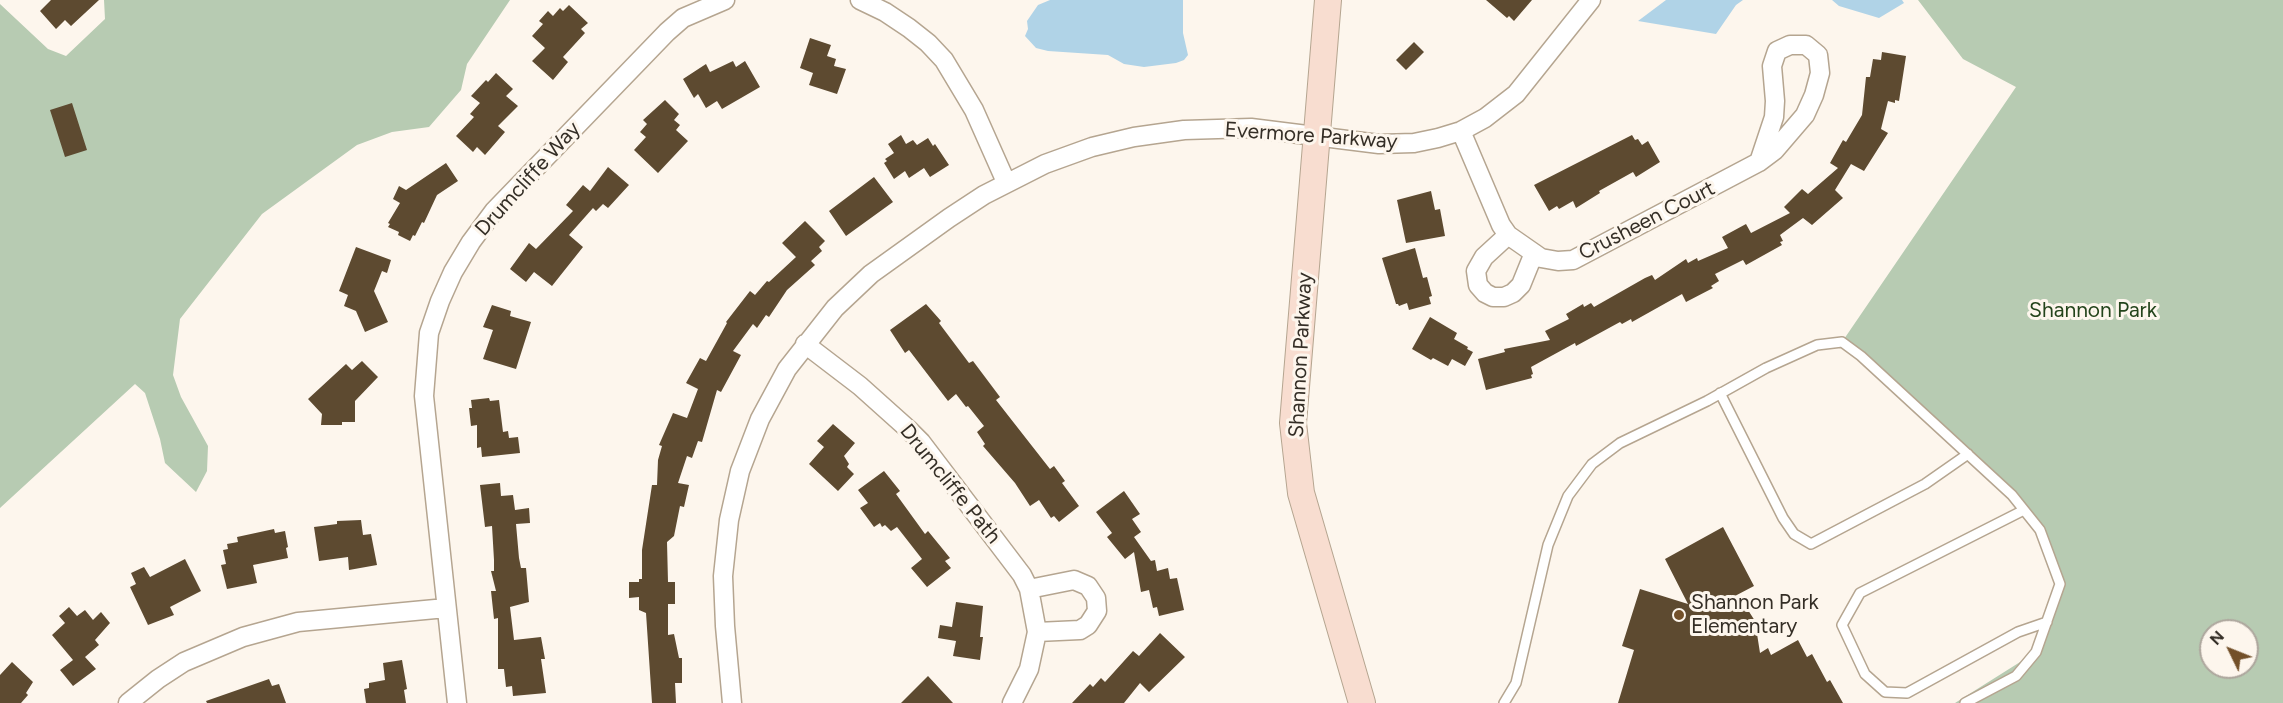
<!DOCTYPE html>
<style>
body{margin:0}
#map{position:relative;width:2283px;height:703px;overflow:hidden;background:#fdf6ed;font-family:Figtree,sans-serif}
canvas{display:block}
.north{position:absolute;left:2199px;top:619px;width:60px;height:60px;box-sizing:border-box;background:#fdf6ed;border:2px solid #ada69d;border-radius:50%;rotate:313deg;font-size:16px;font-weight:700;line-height:24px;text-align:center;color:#342e26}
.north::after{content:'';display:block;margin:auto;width:21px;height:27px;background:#735029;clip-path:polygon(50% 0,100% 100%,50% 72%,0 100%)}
</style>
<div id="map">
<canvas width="2283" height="703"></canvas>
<div class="north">N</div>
</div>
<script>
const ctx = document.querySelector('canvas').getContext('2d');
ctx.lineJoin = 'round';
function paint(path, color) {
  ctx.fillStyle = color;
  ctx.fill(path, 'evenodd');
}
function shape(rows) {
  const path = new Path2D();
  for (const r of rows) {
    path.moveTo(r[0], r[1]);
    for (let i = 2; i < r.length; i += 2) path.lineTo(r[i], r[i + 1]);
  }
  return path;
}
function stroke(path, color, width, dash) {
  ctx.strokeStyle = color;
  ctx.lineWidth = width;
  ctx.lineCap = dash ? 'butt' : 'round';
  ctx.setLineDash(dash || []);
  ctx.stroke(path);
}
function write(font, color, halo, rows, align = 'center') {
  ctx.font = font + ' Figtree,sans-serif';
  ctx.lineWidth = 6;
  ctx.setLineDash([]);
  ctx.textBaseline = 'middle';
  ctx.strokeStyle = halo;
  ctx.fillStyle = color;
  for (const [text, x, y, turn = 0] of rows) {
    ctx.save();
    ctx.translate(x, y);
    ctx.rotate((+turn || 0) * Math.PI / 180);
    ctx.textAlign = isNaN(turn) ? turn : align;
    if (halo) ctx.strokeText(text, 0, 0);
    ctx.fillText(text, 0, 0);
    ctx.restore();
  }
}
paint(shape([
 [104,0,510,0,467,64,461,90,429,127,392,132,357,145,262,214,180,319,173,375,181,397,208,446,207,471,196,492,165,463,160,439,145,393,135,384,0,508,0,4,48,49,66,56,105,19],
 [1918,0,2283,0,2283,703,1955,703,2036,652,2060,584,2040,530,2012,495,1842,342,2016,87,1963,59],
 [2211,631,2247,631,2247,667,2211,667]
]), '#b7cbb2');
paint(shape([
 [1050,0,1183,0,1183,33,1188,55,1184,60,1176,63,1144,67,1124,64,1108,55,1048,51,1036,48,1025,36,1028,29,1027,21,1038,5],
 [1666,0,1743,0,1736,5,1716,34,1638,21],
 [1832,0,1902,0,1904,3,1879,18,1839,6]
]), '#b0d3e7');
paint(shape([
 [51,0,99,0,71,26,65,20,56,29,40,11],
 [1486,0,1532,0,1514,21,1509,16,1507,18],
 [569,5,588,23,581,29,585,33,563,57,568,62,553,80,532,61,545,48,532,36,543,24,539,21,548,11,553,16,560,8,563,11],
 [810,38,831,45,827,56,836,59,834,66,846,69,837,94,809,85,813,73,800,68],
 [1414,42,1424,52,1406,70,1396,60],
 [1882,52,1906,56,1899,101,1895,100,1895,103,1888,101,1881,129,1888,133,1864,171,1851,164,1835,190,1843,198,1812,225,1803,218,1780,235,1783,241,1780,242,1782,245,1746,265,1743,260,1715,274,1719,281,1711,286,1713,288,1686,302,1682,294,1632,322,1631,319,1622,324,1620,322,1576,346,1575,343,1531,367,1533,374,1531,375,1532,378,1486,390,1478,359,1505,352,1504,349,1550,340,1545,331,1569,319,1566,314,1583,304,1584,307,1591,303,1594,307,1645,278,1652,275,1655,280,1686,259,1688,263,1697,258,1698,261,1728,248,1722,237,1746,224,1751,233,1790,213,1784,207,1802,189,1808,194,1838,168,1830,163,1843,140,1846,142,1862,115,1866,77,1870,77,1873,59,1881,60],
 [733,61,736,67,745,61,760,87,722,109,717,101,706,108,698,94,694,98,683,79,706,64,710,72],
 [496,73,513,89,506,96,518,106,498,126,505,132,485,155,477,147,473,152,456,136,474,117,470,114,480,103,471,96,486,80,488,82],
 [665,100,679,114,674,120,680,125,676,130,688,141,658,173,634,150,646,137,640,132,647,124,643,120],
 [72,103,87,150,65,157,50,110],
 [901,135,906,144,913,140,917,145,928,138,933,146,935,144,949,165,930,177,924,168,909,178,905,171,894,179,884,163,887,161,885,159,894,153,888,144],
 [1632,135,1635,140,1638,139,1642,145,1648,141,1660,162,1636,177,1633,172,1599,191,1600,193,1576,208,1573,201,1559,209,1557,206,1549,211,1534,185],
 [446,163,458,181,437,195,424,223,422,222,415,236,413,235,410,241,398,235,399,232,388,227,390,224,388,223,400,203,393,199,399,186,406,190],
 [608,167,629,185,608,208,603,204,596,211,593,208,569,235,583,247,552,286,534,272,526,282,510,269,529,243,536,249,573,211,566,205,583,185,590,191],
 [874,177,893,202,846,236,829,211],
 [1431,191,1435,210,1440,209,1445,236,1406,243,1397,200],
 [805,221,825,241,819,247,822,251,811,261,815,265,787,290,769,317,766,315,757,328,753,324,733,351,741,355,721,392,717,390,702,442,698,441,692,458,687,456,678,483,689,485,684,507,680,506,674,536,667,542,668,582,675,582,675,604,668,604,668,635,674,634,679,658,682,658,682,683,675,683,676,703,652,703,646,613,639,610,639,597,629,598,629,582,639,582,639,579,642,579,642,550,652,485,657,485,658,460,662,446,659,445,673,413,687,418,698,389,686,383,700,358,706,361,727,323,726,322,750,291,755,295,767,281,769,282,796,257,782,243],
 [356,247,391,260,387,273,382,271,374,291,388,322,365,332,356,311,344,306,348,295,339,291],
 [1415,248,1423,278,1427,277,1432,296,1429,297,1431,304,1409,310,1407,303,1399,306,1398,304,1396,304,1382,258],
 [926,304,941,321,939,323,969,363,973,361,1000,397,996,400,1050,469,1054,466,1065,481,1062,483,1079,506,1059,522,1054,516,1051,518,1039,500,1030,506,1015,483,983,446,985,444,977,432,984,426,968,406,966,407,956,394,948,401,909,350,905,353,890,330],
 [492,305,511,311,510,316,531,322,516,369,483,359,493,330,483,327],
 [1430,317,1457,333,1454,339,1468,347,1467,349,1473,352,1465,366,1452,359,1448,366,1433,358,1431,360,1412,349],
 [362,361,378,377,355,401,355,422,342,422,342,425,321,425,322,414,308,399,346,364,352,370],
 [489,398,490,401,499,400,503,432,508,431,509,438,518,437,520,453,482,457,481,447,477,448,477,425,471,426,469,408,472,408,471,400],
 [833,424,855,443,844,456,849,464,847,467,854,474,838,491,809,464,824,447,817,441],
 [884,471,900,491,896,494,925,534,928,531,950,558,945,561,951,568,927,587,911,568,922,559,897,527,891,531,885,525,882,527,880,523,874,527,860,508,868,503,858,490],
 [500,483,501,496,513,495,515,510,529,508,530,523,516,524,519,558,521,568,526,568,529,602,510,607,514,640,541,637,545,659,541,659,546,693,513,696,512,686,506,687,504,669,498,669,498,618,494,619,491,591,496,591,491,571,494,571,494,560,492,526,485,527,480,485],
 [1124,491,1140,514,1132,519,1141,532,1134,537,1151,561,1155,560,1157,571,1168,568,1170,579,1177,578,1184,610,1159,616,1157,607,1153,608,1149,590,1141,592,1134,552,1125,559,1107,537,1112,533,1096,512],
 [361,520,363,535,371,534,377,565,349,570,348,557,319,561,314,527,337,524,337,521],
 [1723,527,1754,586,1733,597,1748,610,1755,621,1760,653,1768,648,1771,655,1798,640,1807,657,1812,654,1827,682,1830,680,1843,703,1618,703,1634,650,1622,646,1640,589,1688,604,1665,559],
 [274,529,275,533,285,531,288,547,286,548,288,558,253,565,257,583,227,589,221,565,226,564,223,550,228,549,227,544,238,542,237,537],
 [185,559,201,591,170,607,174,615,148,625,130,587,136,584,131,573,144,567,150,577],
 [956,602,983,606,980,637,983,637,980,660,953,656,956,641,938,638,940,625,952,627],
 [69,607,77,616,85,610,93,620,101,612,110,623,95,640,99,645,85,657,96,669,73,686,60,670,73,660,52,635,65,623,59,616],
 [1160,633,1185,657,1149,692,1140,683,1124,703,1072,703,1090,684,1093,687,1101,678,1105,682,1133,651,1139,656],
 [402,660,407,689,404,690,406,703,366,703,364,689,369,688,369,683,385,680,383,663],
 [12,662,33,682,26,693,28,695,21,703,0,703,0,675],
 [928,676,953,703,901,703],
 [269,679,272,686,279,684,286,703,207,703,206,701]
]), '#5d4a30');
const lane = shape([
 [1720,393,1783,518,1794,534,1811,544,1925,484,1968,454],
 [2024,510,1860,593,1842,625,1865,674,1885,692,1907,693,2018,632,2047,622],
 [1504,703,1516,683,1548,545,1568,496,1592,464,1620,443,1707,401,1766,368,1817,345,1842,342,1861,356,2012,495,2040,530,2060,584,2036,652,2016,676,1965,703]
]);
const street = shape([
 [860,0,885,12,909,28,928,43,944,60,974,110,1006,182],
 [1461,131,1501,225,1508,235,1541,258,1558,261,1573,260,1759,162,1775,150,1805,115,1814,95,1820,73,1818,55,1806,45,1790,45,1777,51,1772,66,1775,101,1774,117,1759,162],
 [1508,235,1484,257,1476,271,1478,285,1485,293,1493,297,1504,297,1513,293,1521,285,1534,253],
 [805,344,860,386,908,429,921,442,1022,575,1029,589,1037,632,1029,669,1012,703],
 [1029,589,1074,580,1088,586,1096,598,1097,611,1088,625,1080,630,1037,632],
 [128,703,158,679,184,662,243,637,298,622,446,608],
 [457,703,424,396,429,333,440,301,453,272,471,242,494,211,667,32,683,18,725,0],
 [732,703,725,626,723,576,729,520,740,471,760,419,787,369,835,308,871,274,949,218,984,195,1045,164,1092,147,1134,137,1184,130,1251,128,1379,144,1414,143,1438,138,1461,131,1485,118,1516,94,1591,0]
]);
const secondary = shape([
 [1328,0,1293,423,1301,493,1362,703]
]);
stroke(lane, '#b5a590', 12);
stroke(street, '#b5a590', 21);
stroke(secondary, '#b5a590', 28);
stroke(lane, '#fff', 9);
stroke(street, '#fff', 18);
stroke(secondary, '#f8ddd0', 26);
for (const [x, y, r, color] of [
 [1679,615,6,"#735029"]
]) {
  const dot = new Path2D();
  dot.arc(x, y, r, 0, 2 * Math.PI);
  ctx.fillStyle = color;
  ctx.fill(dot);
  stroke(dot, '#fdf6ed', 2);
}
write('21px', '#342e26', '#fdf6ed', [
 ["Evermore Parkway",1311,136,4],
 ["Drumcliffe Way",528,179,-48],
 ["Crusheen Court",1647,221,-27],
 ["Shannon Parkway",1301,355,-87],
 ["Drumcliffe Path",950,484,51]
]);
write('21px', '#23441b', '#fdf6ed', [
 ["Shannon Park",2093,311]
]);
write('21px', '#342e26', '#fdf6ed', [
 ["Shannon Park",1691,603],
 ["Elementary",1691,627]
], 'left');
</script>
